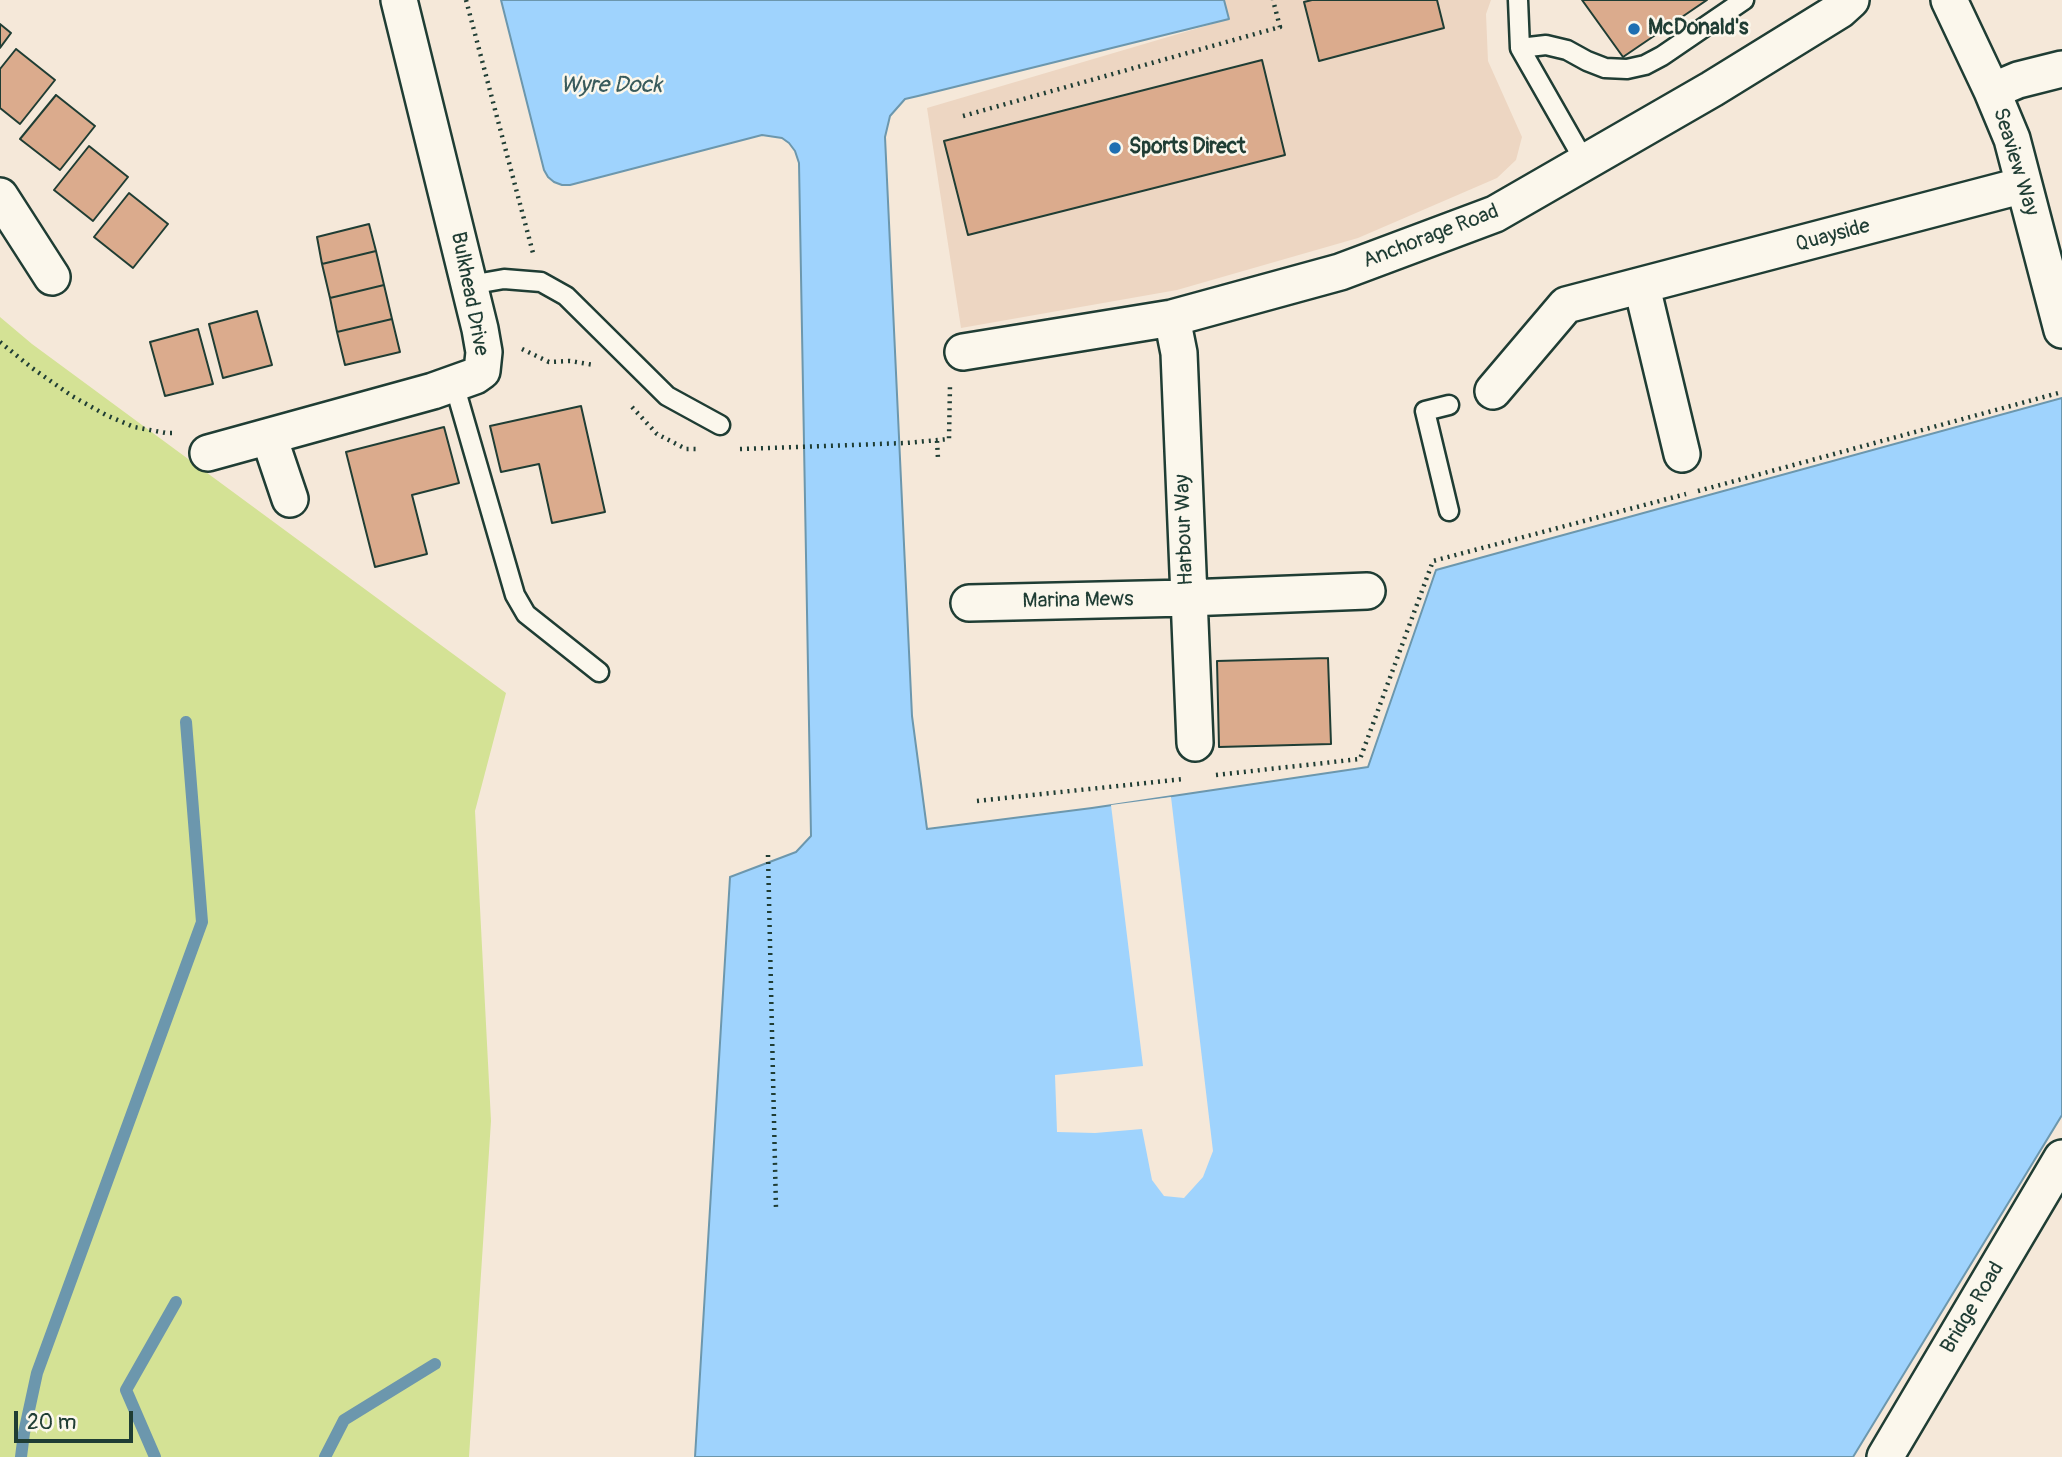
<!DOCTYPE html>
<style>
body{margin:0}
#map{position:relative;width:2062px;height:1457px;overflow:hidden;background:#f5e8d9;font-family:Pangolin,sans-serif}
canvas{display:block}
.scale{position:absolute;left:14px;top:1411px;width:119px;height:32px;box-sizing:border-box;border:4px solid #1f3d34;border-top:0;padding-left:9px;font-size:21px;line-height:24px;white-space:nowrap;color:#1f3d34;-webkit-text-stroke:5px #fbf7ec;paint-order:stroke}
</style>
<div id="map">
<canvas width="2062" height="1457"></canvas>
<div class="scale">20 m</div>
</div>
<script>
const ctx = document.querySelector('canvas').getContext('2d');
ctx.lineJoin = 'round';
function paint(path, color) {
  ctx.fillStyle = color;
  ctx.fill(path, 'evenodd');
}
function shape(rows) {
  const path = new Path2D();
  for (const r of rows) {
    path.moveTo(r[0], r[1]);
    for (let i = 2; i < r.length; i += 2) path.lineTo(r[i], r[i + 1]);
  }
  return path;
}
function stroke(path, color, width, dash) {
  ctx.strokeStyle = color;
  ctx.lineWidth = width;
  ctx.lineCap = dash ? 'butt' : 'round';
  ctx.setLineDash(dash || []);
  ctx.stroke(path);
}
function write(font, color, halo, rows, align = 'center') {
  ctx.font = font + ' Pangolin,sans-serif';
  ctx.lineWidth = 5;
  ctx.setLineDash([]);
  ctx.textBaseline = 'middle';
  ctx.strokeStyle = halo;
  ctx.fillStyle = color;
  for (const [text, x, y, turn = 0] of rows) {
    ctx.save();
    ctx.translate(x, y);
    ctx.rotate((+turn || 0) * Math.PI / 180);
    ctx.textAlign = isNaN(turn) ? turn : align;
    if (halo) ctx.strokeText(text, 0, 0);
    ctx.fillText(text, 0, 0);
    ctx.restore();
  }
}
paint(shape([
 [1224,0,1491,0,1486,14,1488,61,1522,137,1516,160,1497,178,1358,238,1177,290,961,328,927,108,1229,19]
]), '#edd6c2');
paint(shape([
 [0,317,32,344,506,693,475,811,491,1121,469,1457,0,1457]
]), '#d4e295');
const water = shape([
 [501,0,1224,0,1229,19,918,96,905,99,890,116,885,137,912,716,927,829,1092,808,1368,767,1436,570,2062,398,2062,1115,1853,1457,695,1457,730,877,796,852,811,836,799,163,795,151,789,143,782,138,762,135,570,185,562,185,554,182,548,177,544,170,501,0]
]);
paint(water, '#9fd3fd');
stroke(water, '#6c97ad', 2);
paint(shape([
 [1171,797,1213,1151,1203,1177,1184,1198,1164,1196,1152,1180,1142,1129,1095,1133,1057,1132,1055,1075,1143,1066,1111,805]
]), '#f5e8d9');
stroke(shape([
 [21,1457,24,1433,37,1373,202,922,186,722],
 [155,1457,126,1390,176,1302],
 [325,1457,344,1420,435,1364]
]), '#6c97ad', 12);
const building = shape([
 [1312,0,1437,0,1444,28,1319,61,1304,2,1312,0],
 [1582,0,1707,0,1623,57,1582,0],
 [0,24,11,33,0,48,0,24],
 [16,49,55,80,20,124,0,108,0,69,16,49],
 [1262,60,1285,155,968,235,944,141,1262,60],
 [56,95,95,126,60,170,20,139,56,95],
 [89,146,128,177,93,221,54,190,89,146],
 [129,193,168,224,133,268,94,237,129,193],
 [369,224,376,251,322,264,317,237,369,224],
 [376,251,384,285,330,298,322,264,376,251],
 [384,285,392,319,337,332,330,298,384,285],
 [257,311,272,365,223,378,209,324,257,311],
 [392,319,400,352,345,365,337,332,392,319],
 [198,329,213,384,165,396,150,342,198,329],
 [581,406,605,512,552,523,539,464,501,472,490,426,581,406],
 [444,427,459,483,412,495,427,554,375,567,346,452,444,427],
 [1328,658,1331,744,1219,747,1217,661,1328,658]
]);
paint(building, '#dbab8d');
stroke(building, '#1f3d34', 2);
const lane = shape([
 [1518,0,1520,48,1585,162],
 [1520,48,1546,45,1567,50,1587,61,1605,68,1627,69,1645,65,1662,56,1744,0],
 [470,285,504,279,541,282,566,296,667,396,720,425],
 [454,384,515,595,526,614,599,672],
 [1449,511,1425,411,1449,405]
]);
const street = shape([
 [1949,0,1992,91,2012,139,2062,330],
 [1992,91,2018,80,2062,69],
 [0,196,52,277],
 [1642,287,1682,454],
 [1172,318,1179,353,1195,743],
 [963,352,1172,318,1340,272,1495,214,1712,89,1840,10,1851,0],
 [1493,391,1566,305,2024,185],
 [269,437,290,499],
 [208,453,433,391,475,376,482,371,484,352,480,329,399,0],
 [969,603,1187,598,1367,591],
 [1885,1457,2062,1158]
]);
stroke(lane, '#1f3d34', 23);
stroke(street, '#1f3d34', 40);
stroke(shape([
 [466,0,533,253],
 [963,116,1280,27,1273,0],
 [0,342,32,368,72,396,106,415,134,427,166,433,176,433],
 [522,349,549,362,570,361,594,365],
 [632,407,657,434,686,449,699,449],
 [937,441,938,459],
 [740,449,906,443,949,439,950,385],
 [1698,491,2062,392],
 [1216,775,1360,759,1433,561,1686,494],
 [977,801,1183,779],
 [768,855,776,1209]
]), '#1f3d34', 4.5, [2, 5]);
stroke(lane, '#fbf7ec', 18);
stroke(street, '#fbf7ec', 35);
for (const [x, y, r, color] of [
 [1634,29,7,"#1f6fb2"],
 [1115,148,7,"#1f6fb2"]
]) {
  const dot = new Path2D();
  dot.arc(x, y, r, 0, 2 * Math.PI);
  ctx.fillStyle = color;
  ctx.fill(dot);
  stroke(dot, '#fbf7ec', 2.5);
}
write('bold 21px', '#1f3d34', '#fbf7ec', [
 ["McDonald's",1648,29],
 ["Sports Direct",1129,148]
], 'left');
write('21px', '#1f3d34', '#fbf7ec', [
 ["Seaview Way",2015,162,73],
 ["Quayside",1833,236,-15],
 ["Anchorage Road",1431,237,-21],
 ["Bulkhead Drive",469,294,79],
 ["Harbour Way",1185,530,-92],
 ["Marina Mews",1078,601,-1],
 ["Bridge Road",1973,1308,-59]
]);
write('italic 23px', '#395b5c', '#fbf7ec', [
 ["Wyre Dock",611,86]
]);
</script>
